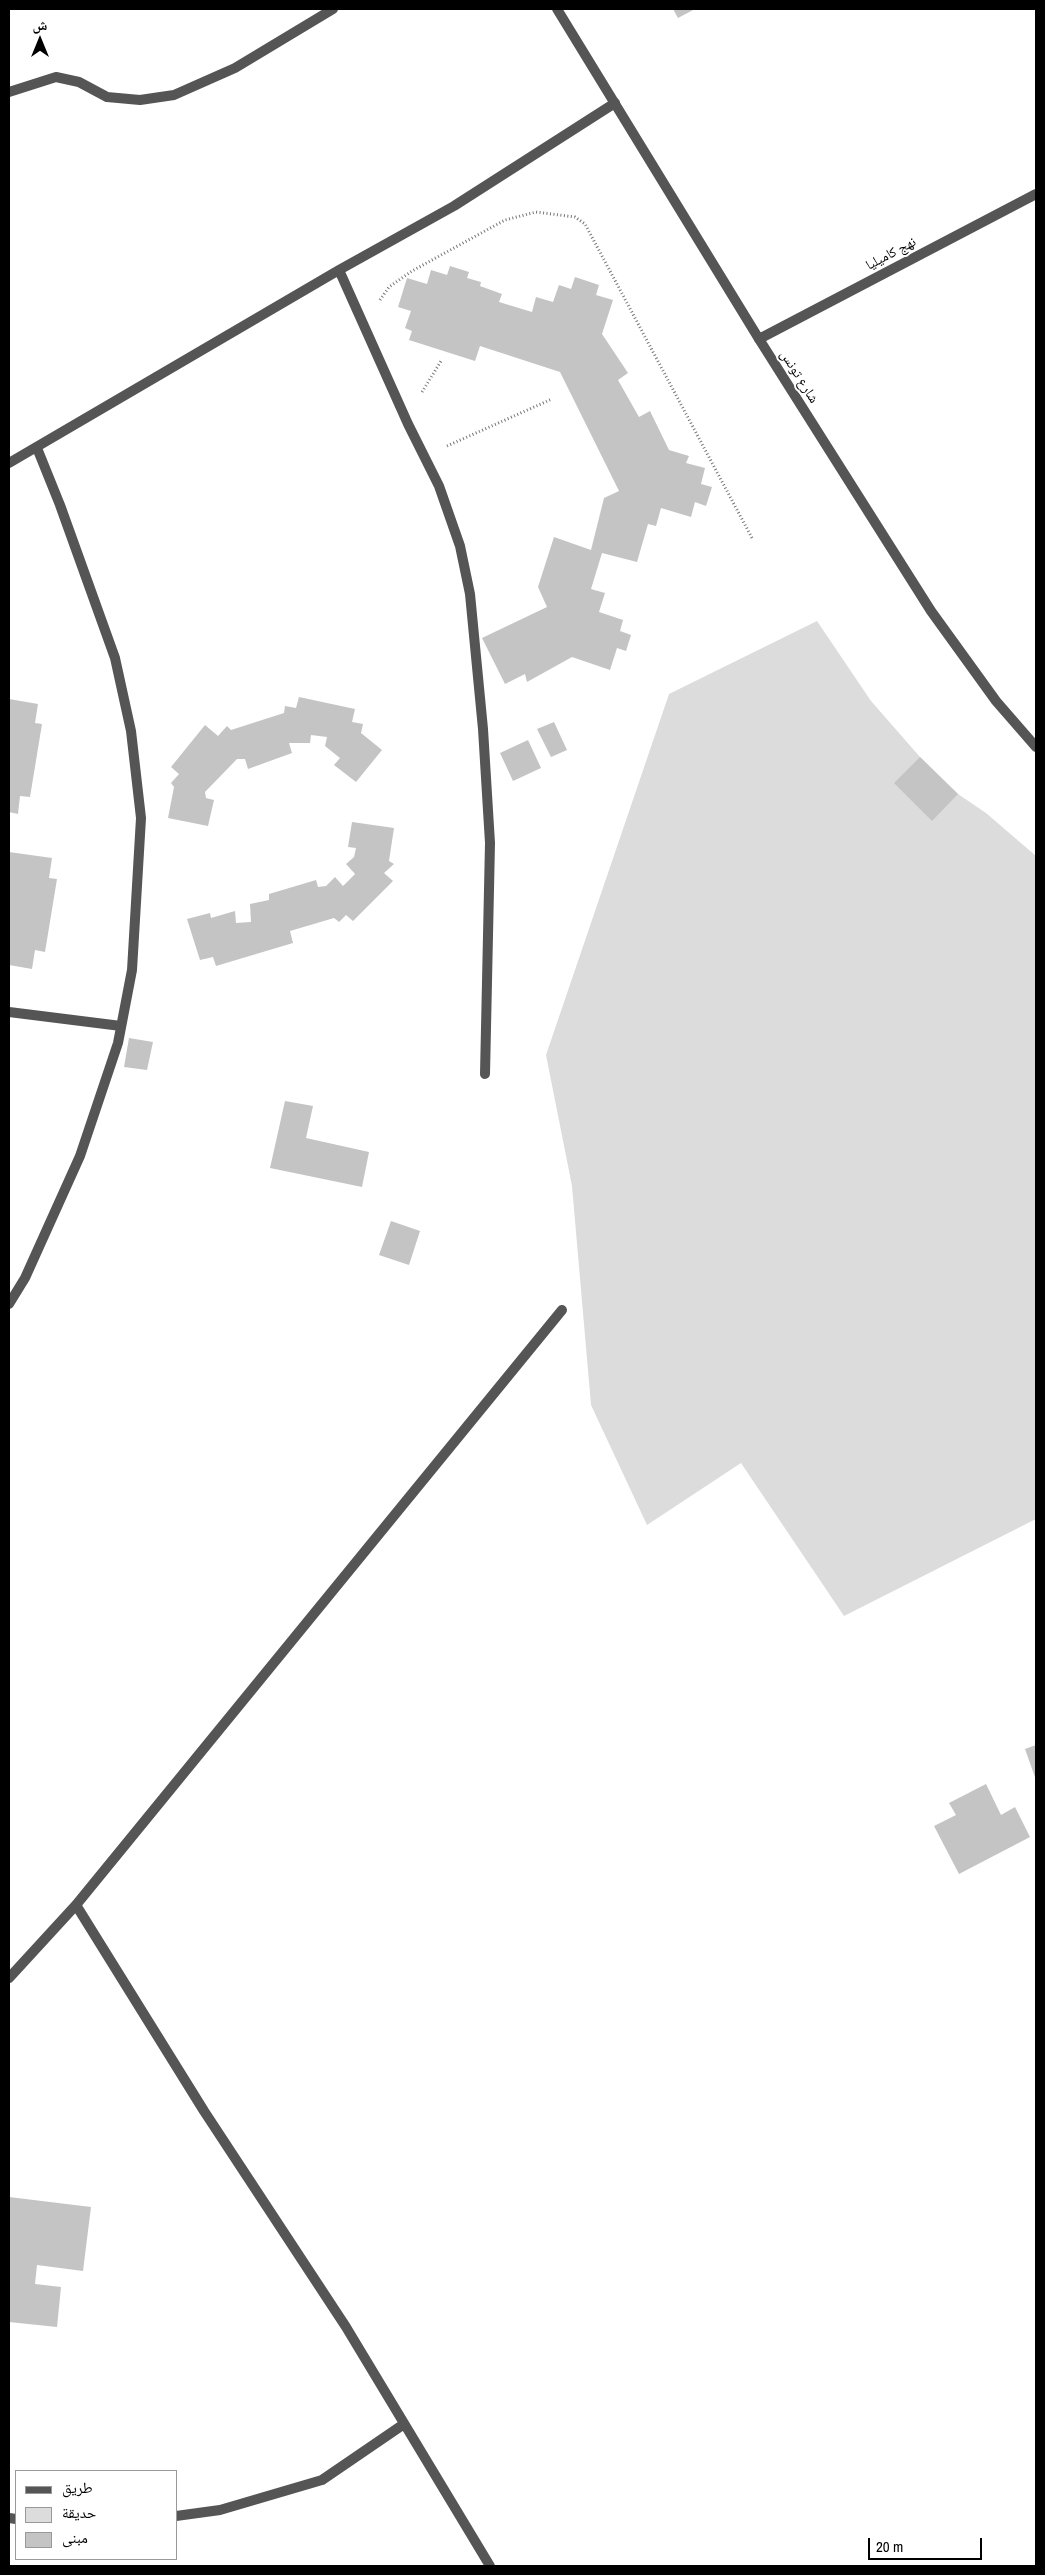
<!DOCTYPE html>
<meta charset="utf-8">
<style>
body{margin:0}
#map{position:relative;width:1045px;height:2575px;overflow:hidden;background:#fff;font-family:"Archivo Narrow","Noto Naskh Arabic",sans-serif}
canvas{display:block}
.frame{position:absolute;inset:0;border:10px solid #000;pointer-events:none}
.legend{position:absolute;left:15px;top:2470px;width:162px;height:90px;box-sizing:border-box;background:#fff;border:1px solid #999;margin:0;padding:6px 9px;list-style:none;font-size:15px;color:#000}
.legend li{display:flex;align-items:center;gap:10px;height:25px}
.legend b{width:25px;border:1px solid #999}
.north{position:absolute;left:15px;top:15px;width:50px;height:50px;-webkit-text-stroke:4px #fff;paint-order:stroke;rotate:0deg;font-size:14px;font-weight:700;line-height:20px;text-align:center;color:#000}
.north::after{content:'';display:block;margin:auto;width:18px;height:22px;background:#000;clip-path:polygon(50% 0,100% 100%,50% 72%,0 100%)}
.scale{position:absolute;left:868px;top:2538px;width:114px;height:22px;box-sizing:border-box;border:2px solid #000;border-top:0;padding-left:6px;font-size:15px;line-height:18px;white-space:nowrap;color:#000;-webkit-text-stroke:4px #fff;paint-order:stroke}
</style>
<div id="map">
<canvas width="1045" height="2575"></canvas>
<div class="frame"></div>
<ul class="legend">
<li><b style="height:6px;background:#555"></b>طريق</li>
<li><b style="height:14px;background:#dcdcdc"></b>حديقة</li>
<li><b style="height:14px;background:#c4c4c4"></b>مبنى</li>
</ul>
<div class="north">ش</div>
<div class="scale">20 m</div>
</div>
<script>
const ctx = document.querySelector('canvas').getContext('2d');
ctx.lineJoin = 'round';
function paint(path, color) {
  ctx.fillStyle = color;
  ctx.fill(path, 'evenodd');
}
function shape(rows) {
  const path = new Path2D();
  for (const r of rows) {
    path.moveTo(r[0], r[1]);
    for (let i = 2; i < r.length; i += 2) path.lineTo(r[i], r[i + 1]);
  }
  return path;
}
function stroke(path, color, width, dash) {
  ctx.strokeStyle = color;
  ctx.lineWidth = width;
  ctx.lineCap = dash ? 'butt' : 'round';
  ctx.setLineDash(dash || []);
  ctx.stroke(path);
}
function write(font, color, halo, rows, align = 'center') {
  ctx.font = font + ' "Archivo Narrow","Noto Naskh Arabic",sans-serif';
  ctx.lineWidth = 4;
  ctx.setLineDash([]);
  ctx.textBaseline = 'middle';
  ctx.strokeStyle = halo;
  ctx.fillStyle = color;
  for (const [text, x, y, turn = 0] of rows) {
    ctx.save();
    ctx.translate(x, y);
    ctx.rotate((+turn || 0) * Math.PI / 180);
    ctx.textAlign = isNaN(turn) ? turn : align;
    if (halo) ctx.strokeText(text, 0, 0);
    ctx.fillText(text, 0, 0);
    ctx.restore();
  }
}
paint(shape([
 [817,621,871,701,920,757,958,794,986,813,1036,856,1036,1519,844,1616,741,1463,647,1525,591,1405,572,1186,546,1055,669,694]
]), '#dcdcdc');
paint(shape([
 [673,9,695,9,678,18],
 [450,266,469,272,467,278,481,282,480,286,502,294,499,302,532,312,536,297,553,302,559,285,571,289,575,277,599,285,596,295,613,300,602,334,628,373,618,380,639,417,650,411,669,450,689,456,686,463,705,468,701,484,712,487,706,506,695,502,691,517,661,508,656,526,648,524,637,562,602,553,591,589,605,593,599,612,623,620,620,631,631,635,626,651,617,648,610,670,572,657,527,682,525,674,505,684,482,638,547,607,538,587,554,537,591,550,604,498,619,491,560,372,480,346,475,361,409,340,412,331,405,328,411,311,398,307,407,278,427,284,431,270,447,275],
 [299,697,355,709,352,722,363,724,361,733,382,750,356,782,334,765,340,758,325,746,327,737,311,735,310,743,289,743,292,753,248,769,245,759,237,759,205,792,206,798,214,800,208,826,168,818,174,787,171,783,179,774,171,767,205,725,218,736,227,726,231,730,284,713,285,706,296,708],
 [9,699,38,704,35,723,42,724,30,797,20,796,18,814,9,812],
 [554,722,567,750,551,757,537,729],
 [528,740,541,768,513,781,500,753],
 [920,757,958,794,932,821,894,783],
 [352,822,394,828,389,861,394,864,384,873,393,881,353,921,346,915,339,922,334,918,290,931,293,943,216,966,213,957,200,960,187,919,210,913,211,918,235,911,236,923,251,922,250,904,269,900,269,894,316,880,318,887,326,886,335,877,343,886,355,874,346,864,354,857,356,848,348,847],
 [9,852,52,858,49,878,57,879,45,952,35,950,32,969,9,965],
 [129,1038,153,1042,147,1070,124,1067],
 [285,1101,313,1106,306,1138,369,1152,362,1187,270,1168],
 [391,1221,420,1231,409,1265,379,1255],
 [1036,1745,1036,1780,1025,1749],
 [986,1784,1001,1815,1015,1807,1030,1837,959,1874,934,1826,956,1815,949,1803],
 [9,2197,91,2207,83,2271,37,2265,35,2284,61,2287,57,2327,9,2322]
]), '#c4c4c4');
stroke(shape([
 [380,300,389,287,412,271,505,220,536,212,575,217,585,224,752,538],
 [422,392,441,361],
 [447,446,552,399]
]), '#777', 3, [1, 2.5]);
stroke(shape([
 [9,92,56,77,79,82,107,97,140,100,174,95,235,68,333,9],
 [339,270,408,424,439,486,460,546,470,594,483,729,490,843,485,1074],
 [759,339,1036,194],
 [9,463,339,270,454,206,615,103],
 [9,1012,121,1026],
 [9,1304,25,1278,80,1156,118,1043,132,970,141,818,131,731,115,658,60,505,37,448],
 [76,1905,204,2111,346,2327,490,2566],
 [9,1978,76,1905,562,1310],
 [176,2516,220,2510,322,2480,404,2424],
 [9,2518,16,2519]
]), '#555', 10);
stroke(shape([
 [557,9,759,339,931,611,996,701,1036,747]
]), '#555', 10);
write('14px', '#000', '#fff', [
 ["نهج كاميليا",891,254,-28],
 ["شارع تونس",799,377,58]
]);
</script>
